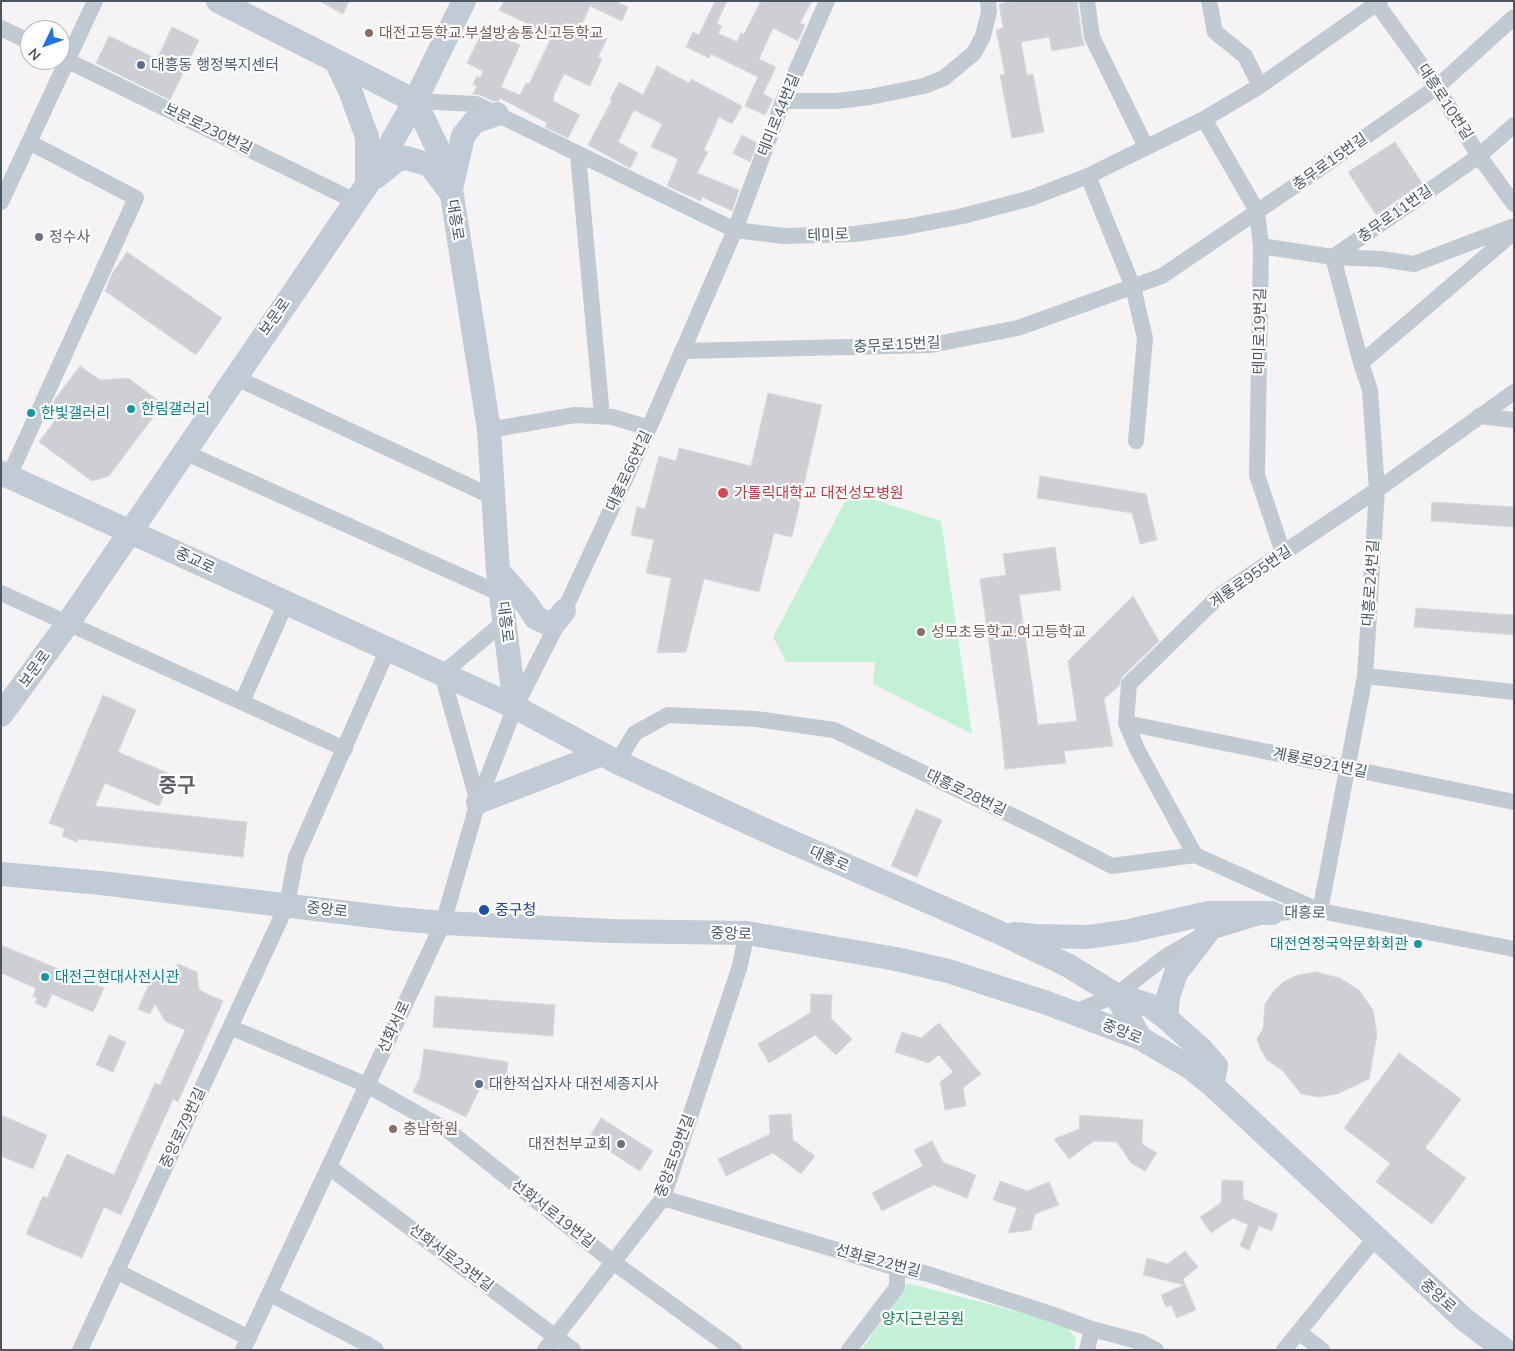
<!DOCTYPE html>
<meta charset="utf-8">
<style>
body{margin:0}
#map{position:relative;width:1515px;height:1351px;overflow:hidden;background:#f5f3f3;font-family:Mulish,sans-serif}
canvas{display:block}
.frame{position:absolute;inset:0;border:2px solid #4a5661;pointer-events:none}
.north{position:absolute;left:20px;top:20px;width:50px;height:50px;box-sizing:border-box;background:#fff;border:1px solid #b7bbc0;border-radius:50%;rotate:228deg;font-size:14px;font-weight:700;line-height:20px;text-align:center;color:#4a5661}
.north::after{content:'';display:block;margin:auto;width:18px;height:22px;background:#1a73e8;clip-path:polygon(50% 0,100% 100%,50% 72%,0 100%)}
</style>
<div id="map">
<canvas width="1515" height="1351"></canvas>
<div class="frame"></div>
<div class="north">N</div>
</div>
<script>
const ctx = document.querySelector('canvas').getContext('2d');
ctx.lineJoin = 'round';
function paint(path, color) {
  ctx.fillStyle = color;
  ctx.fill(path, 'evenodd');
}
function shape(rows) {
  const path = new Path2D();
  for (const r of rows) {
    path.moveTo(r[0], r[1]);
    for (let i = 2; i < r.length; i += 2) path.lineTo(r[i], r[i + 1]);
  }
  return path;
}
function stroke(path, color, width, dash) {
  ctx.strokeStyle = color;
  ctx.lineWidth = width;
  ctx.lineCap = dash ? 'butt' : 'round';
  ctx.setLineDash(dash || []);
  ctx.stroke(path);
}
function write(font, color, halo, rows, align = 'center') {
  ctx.font = font + ' Mulish,"Noto Sans KR",sans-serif';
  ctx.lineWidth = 4.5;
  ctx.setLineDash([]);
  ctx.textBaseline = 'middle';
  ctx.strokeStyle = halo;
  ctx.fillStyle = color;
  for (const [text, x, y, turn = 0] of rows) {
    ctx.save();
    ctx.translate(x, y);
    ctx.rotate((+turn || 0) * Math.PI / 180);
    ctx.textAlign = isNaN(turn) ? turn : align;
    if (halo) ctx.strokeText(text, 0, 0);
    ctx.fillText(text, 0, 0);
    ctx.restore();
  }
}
paint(shape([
 [850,492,941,521,972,734,873,684,875,662,786,662,773,637],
 [907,1283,1065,1324,1076,1339,1074,1350,861,1350,901,1294]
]), '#c3f1d5');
const building = shape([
 [319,1,349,1,343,14,319,1],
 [504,1,615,1,628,7,622,21,590,6,581,26,607,39,598,57,602,59,590,86,564,74,553,97,554,98,553,101,580,115,568,138,545,127,547,123,500,98,499,101,493,101,480,95,473,94,477,86,473,84,477,76,480,78,483,71,467,63,484,28,520,45,501,87,520,95,526,83,529,84,552,36,499,10,504,1],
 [715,1,727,1,717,23,722,26,718,33,737,42,741,33,744,34,761,1,812,1,800,23,805,25,798,41,773,28,759,59,776,67,763,94,773,99,765,115,745,106,758,77,711,54,709,58,686,47,693,32,699,35,715,1],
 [1013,1,1077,1,1082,38,1085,45,1052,51,1049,37,1021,42,1027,75,1033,74,1044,132,1012,138,1000,75,1005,74,996,30,1003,28,999,4,1013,1],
 [172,27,199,40,170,100,96,63,109,36,157,59,172,27],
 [657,66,689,83,691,79,742,106,732,124,719,117,704,150,708,152,697,173,739,190,732,211,702,197,701,201,667,186,678,159,651,147,662,124,634,110,618,142,638,153,630,168,588,145,612,100,610,99,619,82,643,95,657,66],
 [742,135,757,143,750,162,733,153,742,135],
 [1395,142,1422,183,1376,215,1348,172,1395,142],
 [127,252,222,318,196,355,105,291,113,272,127,252],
 [80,366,100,380,128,378,163,404,109,476,92,481,39,442,62,411,53,404,55,399,80,366],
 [768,393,822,405,792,537,774,533,759,592,704,579,686,652,657,653,671,578,646,573,654,540,631,535,637,507,645,509,659,456,676,461,679,448,751,466,768,393],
 [1040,476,1146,494,1157,540,1140,544,1132,513,1037,498,1040,476],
 [1432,502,1514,507,1514,527,1431,521,1432,502],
 [1055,547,1061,590,1019,595,1038,725,1077,721,1068,661,1133,596,1159,641,1122,677,1119,686,1104,699,1113,746,1064,751,1066,763,1005,769,1001,729,980,579,1006,575,1003,554,1055,547],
 [1416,608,1514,615,1514,635,1414,627,1416,608],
 [103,695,136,710,118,752,173,775,159,806,105,783,95,806,247,822,243,857,78,839,77,842,62,836,65,829,49,823,103,695],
 [916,809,942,820,917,877,891,866,916,809],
 [1,945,104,988,93,1012,52,994,46,1008,35,1003,37,998,33,996,36,988,1,973,1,945],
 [178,964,197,972,199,990,223,1001,178,1102,173,1099,121,1215,104,1207,82,1258,26,1234,43,1196,47,1198,67,1154,114,1175,155,1083,160,1085,185,1030,165,1021,155,1004,150,1014,138,1009,155,971,170,976,178,964],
 [1316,972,1340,978,1359,990,1373,1010,1377,1035,1369,1079,1337,1094,1319,1097,1301,1094,1283,1071,1267,1060,1260,1048,1257,1039,1263,1029,1265,1004,1273,992,1283,982,1298,975,1316,972],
 [811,994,832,995,831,1018,852,1039,836,1055,815,1035,769,1063,758,1044,810,1013,811,994],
 [435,996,555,1005,553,1036,433,1027,435,996],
 [939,1023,981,1074,963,1088,966,1106,945,1110,940,1082,953,1072,939,1055,929,1063,895,1052,902,1032,921,1038,939,1023],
 [109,1035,126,1042,113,1072,96,1065,109,1035],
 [424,1049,508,1062,504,1092,480,1088,466,1117,413,1092,420,1077,424,1049],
 [1399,1053,1461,1099,1425,1148,1466,1178,1432,1224,1376,1182,1390,1163,1344,1128,1399,1053],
 [791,1114,793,1140,815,1156,801,1174,773,1153,726,1176,718,1159,770,1134,769,1115,791,1114],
 [1,1115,47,1135,33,1169,1,1156,1,1115],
 [1080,1115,1143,1120,1142,1144,1157,1153,1145,1171,1131,1163,1117,1142,1094,1141,1069,1159,1054,1139,1079,1129,1080,1115],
 [601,1118,653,1151,640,1171,589,1138,601,1118],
 [932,1141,943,1162,976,1175,967,1198,934,1185,882,1211,872,1193,923,1166,914,1150,932,1141],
 [1222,1180,1243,1181,1243,1199,1278,1214,1272,1231,1259,1226,1249,1250,1240,1246,1248,1225,1233,1218,1211,1233,1200,1217,1221,1203,1222,1180],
 [1000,1181,1027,1191,1049,1182,1059,1205,1035,1214,1031,1230,1008,1233,1017,1208,993,1200,1000,1181],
 [1185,1251,1198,1267,1183,1279,1196,1310,1177,1318,1171,1305,1166,1307,1161,1295,1184,1285,1143,1275,1147,1258,1168,1264,1185,1251]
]);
paint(building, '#cdcfd5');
stroke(building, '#d7d9de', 1);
stroke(shape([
 [1087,1,1092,37,1146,147],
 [1209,1,1215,32,1245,56,1260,86],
 [1375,1,1437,87,1479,156,1514,204],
 [1,28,30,42],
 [60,57,355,201],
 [415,101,476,104,735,230,784,236,855,234,905,227,963,216,1031,198,1088,176,1204,119,1260,86,1380,1],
 [783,101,836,101,870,97,924,86,944,78,974,53,983,36,989,12,988,1],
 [1204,119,1257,211,1261,246,1257,475,1283,553],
 [578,155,602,416],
 [1088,176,1133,287,1145,338,1136,441],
 [1,202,95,1],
 [1261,246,1333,257,1479,156,1514,125],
 [682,351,931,345,1018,328,1162,276,1302,181,1437,87,1514,17],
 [1361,363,1514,232],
 [234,377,493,497],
 [1479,416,1514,420],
 [489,430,575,415,613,417,649,428],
 [184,452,501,594],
 [9,476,136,198,29,142],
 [1,593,345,749],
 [1365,676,1514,692],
 [242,702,286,603],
 [1126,723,1514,802],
 [617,762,635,733,668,715,756,719,834,730,1040,829,1112,866,1195,855,1320,911,1365,676,1377,490,1370,390,1361,363,1333,257,1381,259,1414,264,1514,226],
 [478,802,442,674,505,621],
 [1195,855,1138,751,1126,723,1129,684,1219,596,1377,490,1514,392],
 [1073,1013,1116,995,1165,957,1207,933,1272,913,1320,911,1514,949],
 [230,1027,367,1085,450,1132,613,1262,734,1350],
 [329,1167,573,1350],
 [663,1198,897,1268,925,1273,1051,1314,1092,1329,1141,1342,1156,1350],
 [116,1271,249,1338],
 [270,1294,367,1344,376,1350],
 [1299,1332,1322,1350],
 [80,1350,287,905,296,857,388,649],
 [243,1350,443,923,478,802,515,707,564,611,649,428,735,230,783,101,827,1],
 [545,1350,663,1198,739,969,747,933],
 [849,1350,897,1287,897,1268],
 [1087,1350,1092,1329],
 [1284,1350,1376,1237]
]), '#c1cad2', 16);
stroke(shape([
 [218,1,415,101,448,170,489,430,498,571,515,707],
 [336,61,351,93,367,137,367,183],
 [376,177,397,160,406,158,430,165,448,189],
 [452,185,463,136,474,122,497,114],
 [1,473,515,707,617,762,771,833,996,931,1069,966,1116,995,1140,1038],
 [498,571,526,603,536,618,547,623,555,622,564,611],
 [1,715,68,623,367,185,415,101,464,1],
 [478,802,602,754],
 [1,874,101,883,398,919,443,923,610,931,747,933,896,959,948,971,1047,1003,1140,1038,1191,1068,1212,1085,1465,1320,1505,1350],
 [1014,934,1036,936,1088,937,1129,931,1209,913,1272,913],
 [1116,995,1149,1005,1166,1018,1201,1049,1216,1066,1212,1085],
 [1166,1018,1168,997,1176,973,1207,933]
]), '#c1cbd6', 24);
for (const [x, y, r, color] of [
 [369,33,5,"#8d6e63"],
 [141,65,5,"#5c6f8a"],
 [39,237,5,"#6b7280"],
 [131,409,5,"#0f9aa8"],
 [31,413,5,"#0f9aa8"],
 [723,493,6,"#e0444e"],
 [921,632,5,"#8d6e63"],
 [484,910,6,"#1a4fb4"],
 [1418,944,5,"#0f9aa8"],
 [45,977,5,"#0f9aa8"],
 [479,1084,5,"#5c6f8a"],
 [393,1129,5,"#8d6e63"],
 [621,1144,5,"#6b7280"]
]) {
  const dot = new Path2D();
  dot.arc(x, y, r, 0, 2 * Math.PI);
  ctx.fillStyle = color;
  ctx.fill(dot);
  stroke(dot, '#fff', 2);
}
write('15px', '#785e54', '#fff', [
 ["대전고등학교.부설방송통신고등학교",379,33],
 ["성모초등학교.여고등학교",931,632],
 ["충남학원",403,1129]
], 'left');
write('15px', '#4e5e75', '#fff', [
 ["대흥동 행정복지센터",151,65],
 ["대한적십자사 대전세종지사",489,1084]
], 'left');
write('15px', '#4a5661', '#fff', [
 ["대흥로10번길",1445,102,57],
 ["테미로44번길",779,115,-68],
 ["보문로230번길",208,129,26],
 ["충무로15번길",1330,162,-35],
 ["충무로11번길",1395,214,-35],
 ["대흥로",455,220,81],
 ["테미로",828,235,-2],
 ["보문로",275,317,-55],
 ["테미로19번길",1260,331,-89],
 ["충무로15번길",897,345,-3],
 ["대흥로66번길",629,471,-65],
 ["중교로",195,561,25],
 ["계룡로955번길",1251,577,-35],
 ["대흥로24번길",1371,583,-86],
 ["대흥로",505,622,83],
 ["보문로",35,669,-54],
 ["계룡로921번길",1320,763,12],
 ["대흥로28번길",966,793,26],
 ["대흥로",829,859,24],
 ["중앙로",327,910,7],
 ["대흥로",1305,913,1],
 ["중앙로",731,934,2],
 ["선화서로",394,1027,-65],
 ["중앙로",1122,1032,22],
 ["중앙로79번길",183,1128,-65],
 ["중앙로59번길",675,1156,-70],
 ["선화서로19번길",553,1214,38],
 ["선화서로23번길",451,1258,37],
 ["선화로22번길",878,1261,15],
 ["중앙로",1438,1296,42]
]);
write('15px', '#5b616d', '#fff', [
 ["정수사",49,237],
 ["대전천부교회",611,1144,"right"]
], 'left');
write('15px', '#0d838f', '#fff', [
 ["한림갤러리",141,409],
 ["한빛갤러리",41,413],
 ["대전연정국악문화회관",1408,944,"right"],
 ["대전근현대사전시관",55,977]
], 'left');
write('15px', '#be3a42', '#fff', [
 ["가톨릭대학교 대전성모병원",734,493]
], 'left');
write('15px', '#164399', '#fff', [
 ["중구청",495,910]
], 'left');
write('15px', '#17864f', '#fff', [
 ["양지근린공원",923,1319]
]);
write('bold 20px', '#5f6368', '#fff', [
 ["중구",177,786]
]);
</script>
